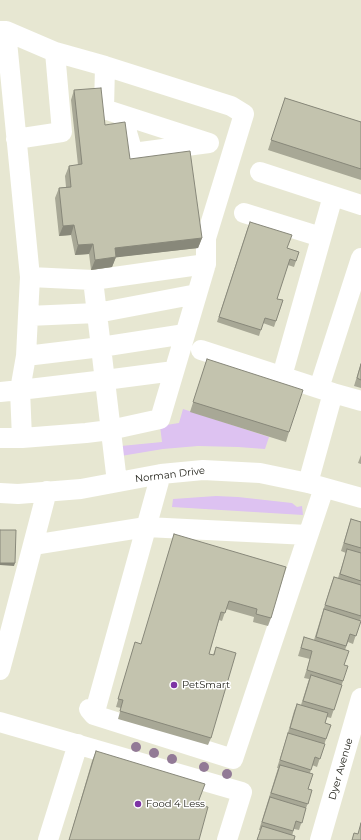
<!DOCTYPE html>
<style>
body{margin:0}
canvas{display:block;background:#e7e7d2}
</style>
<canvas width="361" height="840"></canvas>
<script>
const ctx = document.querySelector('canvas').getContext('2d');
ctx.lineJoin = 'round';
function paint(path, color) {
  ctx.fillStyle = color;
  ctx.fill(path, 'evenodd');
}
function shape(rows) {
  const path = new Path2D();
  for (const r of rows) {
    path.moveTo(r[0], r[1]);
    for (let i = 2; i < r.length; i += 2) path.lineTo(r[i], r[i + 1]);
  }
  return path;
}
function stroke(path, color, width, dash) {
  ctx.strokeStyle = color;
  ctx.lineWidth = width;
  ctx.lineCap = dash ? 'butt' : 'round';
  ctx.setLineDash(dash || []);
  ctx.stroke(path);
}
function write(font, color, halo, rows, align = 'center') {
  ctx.font = font + ' Montserrat,sans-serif';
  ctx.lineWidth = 3;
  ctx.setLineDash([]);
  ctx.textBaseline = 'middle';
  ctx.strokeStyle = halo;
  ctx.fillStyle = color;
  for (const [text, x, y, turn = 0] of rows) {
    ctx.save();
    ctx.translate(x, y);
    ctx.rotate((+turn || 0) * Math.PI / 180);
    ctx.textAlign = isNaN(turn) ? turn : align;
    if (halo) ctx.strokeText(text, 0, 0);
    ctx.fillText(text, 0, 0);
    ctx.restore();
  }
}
paint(shape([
 [183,409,269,437,265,449,238,447,198,446,163,449,121,456,121,446,162,442,160,426,179,423],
 [216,496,238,497,292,503,297,507,302,506,303,515,172,507,173,499]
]), '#ddc2f1');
stroke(shape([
 [0,31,6,31,30,277,93,280,117,482],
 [6,31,55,52],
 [122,115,133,153,209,143,104,109,105,66,231,106,244,114,206,238,206,264],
 [16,139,62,132,55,52,105,66],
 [260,172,361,205],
 [244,213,321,237],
 [30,277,28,316,97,313,197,294],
 [201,350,333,393],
 [26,356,101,347,185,334],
 [282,376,333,196],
 [319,388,361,258],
 [0,392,20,390,105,380,174,371],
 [0,438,22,438,86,433,110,430,160,419,206,264,93,280],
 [22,438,20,390,26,356,28,316],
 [308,483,333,393,361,401],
 [0,493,18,494,81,489,161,474,203,470,260,473,308,483,361,498],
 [33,545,146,527,308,535],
 [0,642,7,644,47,491],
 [0,670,7,644],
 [89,709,94,715,161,474],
 [94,715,233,759,324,488],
 [0,722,242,792,227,840],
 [48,840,78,744],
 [320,840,361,698]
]), '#fff', 20);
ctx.fillStyle = '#927a96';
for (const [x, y] of [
 [136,747],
 [154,753],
 [172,759],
 [204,767],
 [227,774]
]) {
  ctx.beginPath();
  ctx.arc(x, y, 5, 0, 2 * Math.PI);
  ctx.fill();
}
paint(shape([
 [74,90,105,125,130,159,202,238,198,248,116,257,112,267,91,270,89,254,75,255,71,235,59,236,55,198,59,188,66,187,65,176,69,166,78,165,71,100],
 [285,98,361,122,361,180,268,150],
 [248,227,287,248,299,252,294,267,288,265,277,299,283,300,274,327,263,323,259,336,217,322],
 [207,359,289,432,286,442,190,412],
 [361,363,361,388,354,386],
 [361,455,361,464,358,463],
 [351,519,361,522,361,618,353,644,348,642,345,650,343,681,331,718,327,717,325,723,326,739,317,767,312,765,310,773,308,789,312,790,299,830,294,829,292,836,294,840,257,840,260,830,259,830,278,768,277,768,287,736,294,711,297,704,301,705,309,679,304,678,310,659,298,656,304,637,314,640,331,585,334,577,338,578,346,553,341,551],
 [174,534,271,618,268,626,253,622,254,617,226,609,222,621,219,620,209,654,213,655,216,647,211,738,208,745,118,719,121,708,116,707,135,642,141,644,142,642],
 [96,751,197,805,199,840,69,840,92,761]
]), '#a8a896');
paint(shape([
 [74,225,71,235,59,236,63,226],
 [202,238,198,248,111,258,115,248],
 [93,244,89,254,75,255,78,245],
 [116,257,112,267,91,270,95,260],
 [0,563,15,563,14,566,0,565]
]), '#88887a');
const building = shape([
 [101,88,105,125,125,122,130,159,190,151,202,238,115,248,116,257,95,260,93,244,78,245,74,225,63,226,59,188,71,187,69,166,82,164,74,90,101,88],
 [285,98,361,122,361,169,271,140,285,98],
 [250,222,292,235,287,248,299,252,296,261,290,259,277,299,283,300,276,321,265,318,261,330,219,317,250,222],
 [207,359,303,390,289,432,193,402,207,359],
 [361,364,361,380,357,378,361,364],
 [351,519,361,522,361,548,344,543,351,519],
 [0,530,16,530,15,563,0,563,0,530],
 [174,534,286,567,271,618,256,614,257,609,229,601,225,613,221,612,209,654,214,655,216,647,236,653,211,738,120,711,123,700,118,699,135,642,141,644,174,534],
 [347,549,361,553,361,581,340,574,347,549],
 [334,577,361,585,361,616,325,605,334,577],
 [324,609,361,621,356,636,350,634,346,646,316,637,324,609],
 [304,637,349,651,344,665,348,666,343,681,307,670,312,651,301,648,304,637],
 [311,675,342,685,334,710,303,701,311,675],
 [297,704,328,713,325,723,331,725,326,739,290,728,297,704],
 [288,733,325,744,320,759,315,757,311,770,280,760,288,733],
 [96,751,205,784,197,805,208,807,199,840,69,840,96,751],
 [280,765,313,774,308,789,312,790,308,804,271,793,280,765],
 [270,797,306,808,302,823,296,821,293,831,262,822,270,797],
 [361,823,361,840,352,840,354,833,358,834,361,823],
 [262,826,295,836,294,840,257,840,262,826]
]);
paint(building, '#c3c3ae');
stroke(building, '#88887a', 1);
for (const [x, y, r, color] of [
 [174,685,4,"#7d33a5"],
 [138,804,4,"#7d33a5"]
]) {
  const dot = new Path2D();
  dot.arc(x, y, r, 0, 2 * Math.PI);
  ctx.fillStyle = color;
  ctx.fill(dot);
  stroke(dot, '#fff', 1.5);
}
write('10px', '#23231b', '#fff', [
 ["Norman Drive",170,475,-7],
 ["Dyer Avenue",341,769,-74]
]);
write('10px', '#23231b', '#fff', [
 ["PetSmart",182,685],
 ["Food 4 Less",146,804]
], 'left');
</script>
